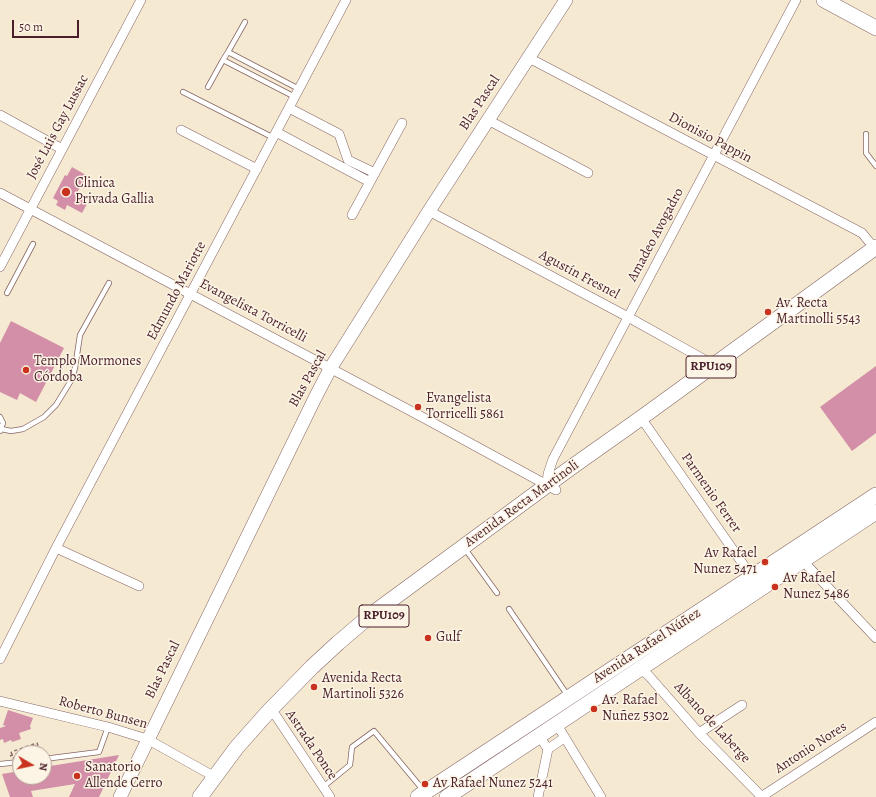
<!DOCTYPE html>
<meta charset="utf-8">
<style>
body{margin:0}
#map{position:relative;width:876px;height:797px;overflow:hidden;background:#f5ead1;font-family:Alegreya,serif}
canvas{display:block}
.north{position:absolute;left:12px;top:745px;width:40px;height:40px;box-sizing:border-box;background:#fcf5e5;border:1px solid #b59f9b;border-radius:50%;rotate:99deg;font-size:11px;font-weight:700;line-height:16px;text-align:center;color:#4a1f2b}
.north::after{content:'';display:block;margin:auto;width:14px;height:18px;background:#c8321e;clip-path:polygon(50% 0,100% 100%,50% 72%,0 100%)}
.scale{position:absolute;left:12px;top:20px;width:67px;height:18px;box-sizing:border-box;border:2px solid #4a1f2b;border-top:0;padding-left:5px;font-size:12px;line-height:14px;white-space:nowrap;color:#4a1f2b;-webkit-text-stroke:3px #fcf5e5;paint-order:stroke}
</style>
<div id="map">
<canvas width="876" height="797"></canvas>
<div class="north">N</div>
<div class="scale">50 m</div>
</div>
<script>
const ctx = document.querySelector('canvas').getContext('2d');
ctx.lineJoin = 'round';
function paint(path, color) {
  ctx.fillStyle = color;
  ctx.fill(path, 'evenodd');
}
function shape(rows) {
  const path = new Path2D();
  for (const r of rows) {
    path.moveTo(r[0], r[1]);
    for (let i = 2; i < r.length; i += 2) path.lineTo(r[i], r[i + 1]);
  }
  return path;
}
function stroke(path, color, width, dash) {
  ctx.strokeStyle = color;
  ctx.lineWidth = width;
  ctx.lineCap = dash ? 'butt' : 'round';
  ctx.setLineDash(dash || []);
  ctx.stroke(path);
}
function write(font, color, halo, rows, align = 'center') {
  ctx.font = font + ' Alegreya,serif';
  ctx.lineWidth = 3;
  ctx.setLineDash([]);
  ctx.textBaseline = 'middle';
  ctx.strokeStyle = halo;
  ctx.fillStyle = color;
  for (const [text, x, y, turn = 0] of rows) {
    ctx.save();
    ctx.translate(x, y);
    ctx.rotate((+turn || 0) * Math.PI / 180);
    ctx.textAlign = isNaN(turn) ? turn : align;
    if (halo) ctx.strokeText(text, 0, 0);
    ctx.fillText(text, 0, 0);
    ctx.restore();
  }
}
paint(shape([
 [72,167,91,178,85,189,80,187,76,195,88,202,82,213,67,205,65,210,56,205,58,201,53,198,65,175,67,176],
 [11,321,64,348,36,402,20,393,17,400,0,392,0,343],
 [876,366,876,433,852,451,820,407],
 [8,710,33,718,30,726,31,729,19,733,21,739,12,742,11,740,4,743,3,739,0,740,0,728,6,726,3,725],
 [119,755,99,797,69,797,75,784,31,791,33,797,10,797,2,774,20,771,20,777,44,777,44,767]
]), '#d28fa7');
const lane = shape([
 [228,52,245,22],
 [208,87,223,60],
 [183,92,274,138],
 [295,97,223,60,228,52,299,89],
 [866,134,866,153,876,166],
 [7,293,33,244],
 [0,417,3,423,0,431],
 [1,429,11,431,23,429,44,417,56,405,72,379,75,368,80,335,109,283],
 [468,553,497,593],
 [509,609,568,696],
 [44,759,99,752,108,727],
 [0,764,20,762],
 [323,787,350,765,352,747,374,731,424,791]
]);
const street = shape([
 [529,58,862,233,876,250],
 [289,108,339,134,348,160,375,173],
 [0,115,62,149],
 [488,120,588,173],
 [181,130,257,169],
 [276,132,370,182],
 [0,193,424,418,556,490],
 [429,211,628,317,714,365],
 [352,215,402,123],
 [0,267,141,0],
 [646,425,752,577],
 [547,485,548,474,553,459,796,0],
 [56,548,139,586],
 [803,561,876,638],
 [0,659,56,548,346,0],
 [641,669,649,676,699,733,762,797],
 [0,701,108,727,147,739,215,777],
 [269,711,276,716,330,797],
 [556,723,601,797],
 [699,733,742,705],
 [548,749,564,738],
 [538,797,548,749,539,736],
 [761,797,876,722]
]);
const secondary = shape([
 [120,797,315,398,330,369,429,211,566,0]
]);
const primary = shape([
 [824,0,876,28],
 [200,797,237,747,269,711,312,667,338,643,372,614,569,469,641,418,876,247],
 [418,797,876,495],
 [447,797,876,512]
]);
stroke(lane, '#866665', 6);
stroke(street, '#866665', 10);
stroke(secondary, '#866665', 14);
stroke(primary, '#866665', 16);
stroke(shape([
 [10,756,38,746,37,743,11,752]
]), '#866665', 1.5, [3, 3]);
stroke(lane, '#fff', 4.5);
stroke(street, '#fff', 9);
stroke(secondary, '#fff', 13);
stroke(primary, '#fff', 15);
stroke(shape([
 [11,752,19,772]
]), '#866665', 1.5, [3, 3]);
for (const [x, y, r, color] of [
 [66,192,5,"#c8321e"],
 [768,312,4,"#c8321e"],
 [26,370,4,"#c8321e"],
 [418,407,4,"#c8321e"],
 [765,562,4,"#c8321e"],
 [775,587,4,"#c8321e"],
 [428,638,4,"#c8321e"],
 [314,687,4,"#c8321e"],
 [594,709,4,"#c8321e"],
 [77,776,4,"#c8321e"],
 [425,784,4,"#c8321e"]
]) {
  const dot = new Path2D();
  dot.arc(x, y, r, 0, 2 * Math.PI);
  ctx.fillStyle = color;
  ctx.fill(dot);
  stroke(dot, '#fcf5e5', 1.5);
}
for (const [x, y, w] of [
 [711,367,50],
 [384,616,50]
]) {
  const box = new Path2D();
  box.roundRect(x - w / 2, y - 11, w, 22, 3);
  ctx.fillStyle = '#fcf5e5';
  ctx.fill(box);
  stroke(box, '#4a1f2b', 1);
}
write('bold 13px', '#4a1f2b', null, [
 ["RPU109",711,367],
 ["RPU109",384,616]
]);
write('14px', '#4a1f2b', '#fcf5e5', [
 ["Blas Pascal",480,103,-57],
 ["José Luis Gay Lussac",58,127,-62],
 ["Dionisio Pappin",710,138,28],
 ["Amadeo Avogadro",656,235,-62],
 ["Agustín Fresnel",579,275,28],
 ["Edmundo Mariotte",177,291,-62],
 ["Evangelista Torricelli",253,311,28],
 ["Blas Pascal",308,379,-61],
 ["Parmenio Ferrer",711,493,55],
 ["Avenida Recta Martinoli",522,504,-36],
 ["Avenida Rafael Núñez",647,646,-33],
 ["Blas Pascal",163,670,-64],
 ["Roberto Bunsen",103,713,15],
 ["Albano de Laberge",712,723,47],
 ["Astrada Ponce",311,745,56],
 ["Antonio Nores",811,748,-33]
]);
write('14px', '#4a1f2b', '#fcf5e5', [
 ["Clinica",75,184],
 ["Privada Gallia",75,200],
 ["Av. Recta",776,304],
 ["Martinolli 5543",776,320],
 ["Templo Mormones",34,362],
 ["Córdoba",34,378],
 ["Evangelista",426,399],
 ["Torricelli 5861",426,415],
 ["Av Rafael",757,554,"right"],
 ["Nunez 5471",757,570,"right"],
 ["Av Rafael",783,579],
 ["Nunez 5486",783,595],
 ["Gulf",436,638],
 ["Avenida Recta",322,679],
 ["Martinoli 5326",322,695],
 ["Av. Rafael",602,701],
 ["Nuñez 5302",602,717],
 ["Sanatorio",85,768],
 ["Allende Cerro",85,784],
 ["Av Rafael Nunez 5241",433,784]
], 'left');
</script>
